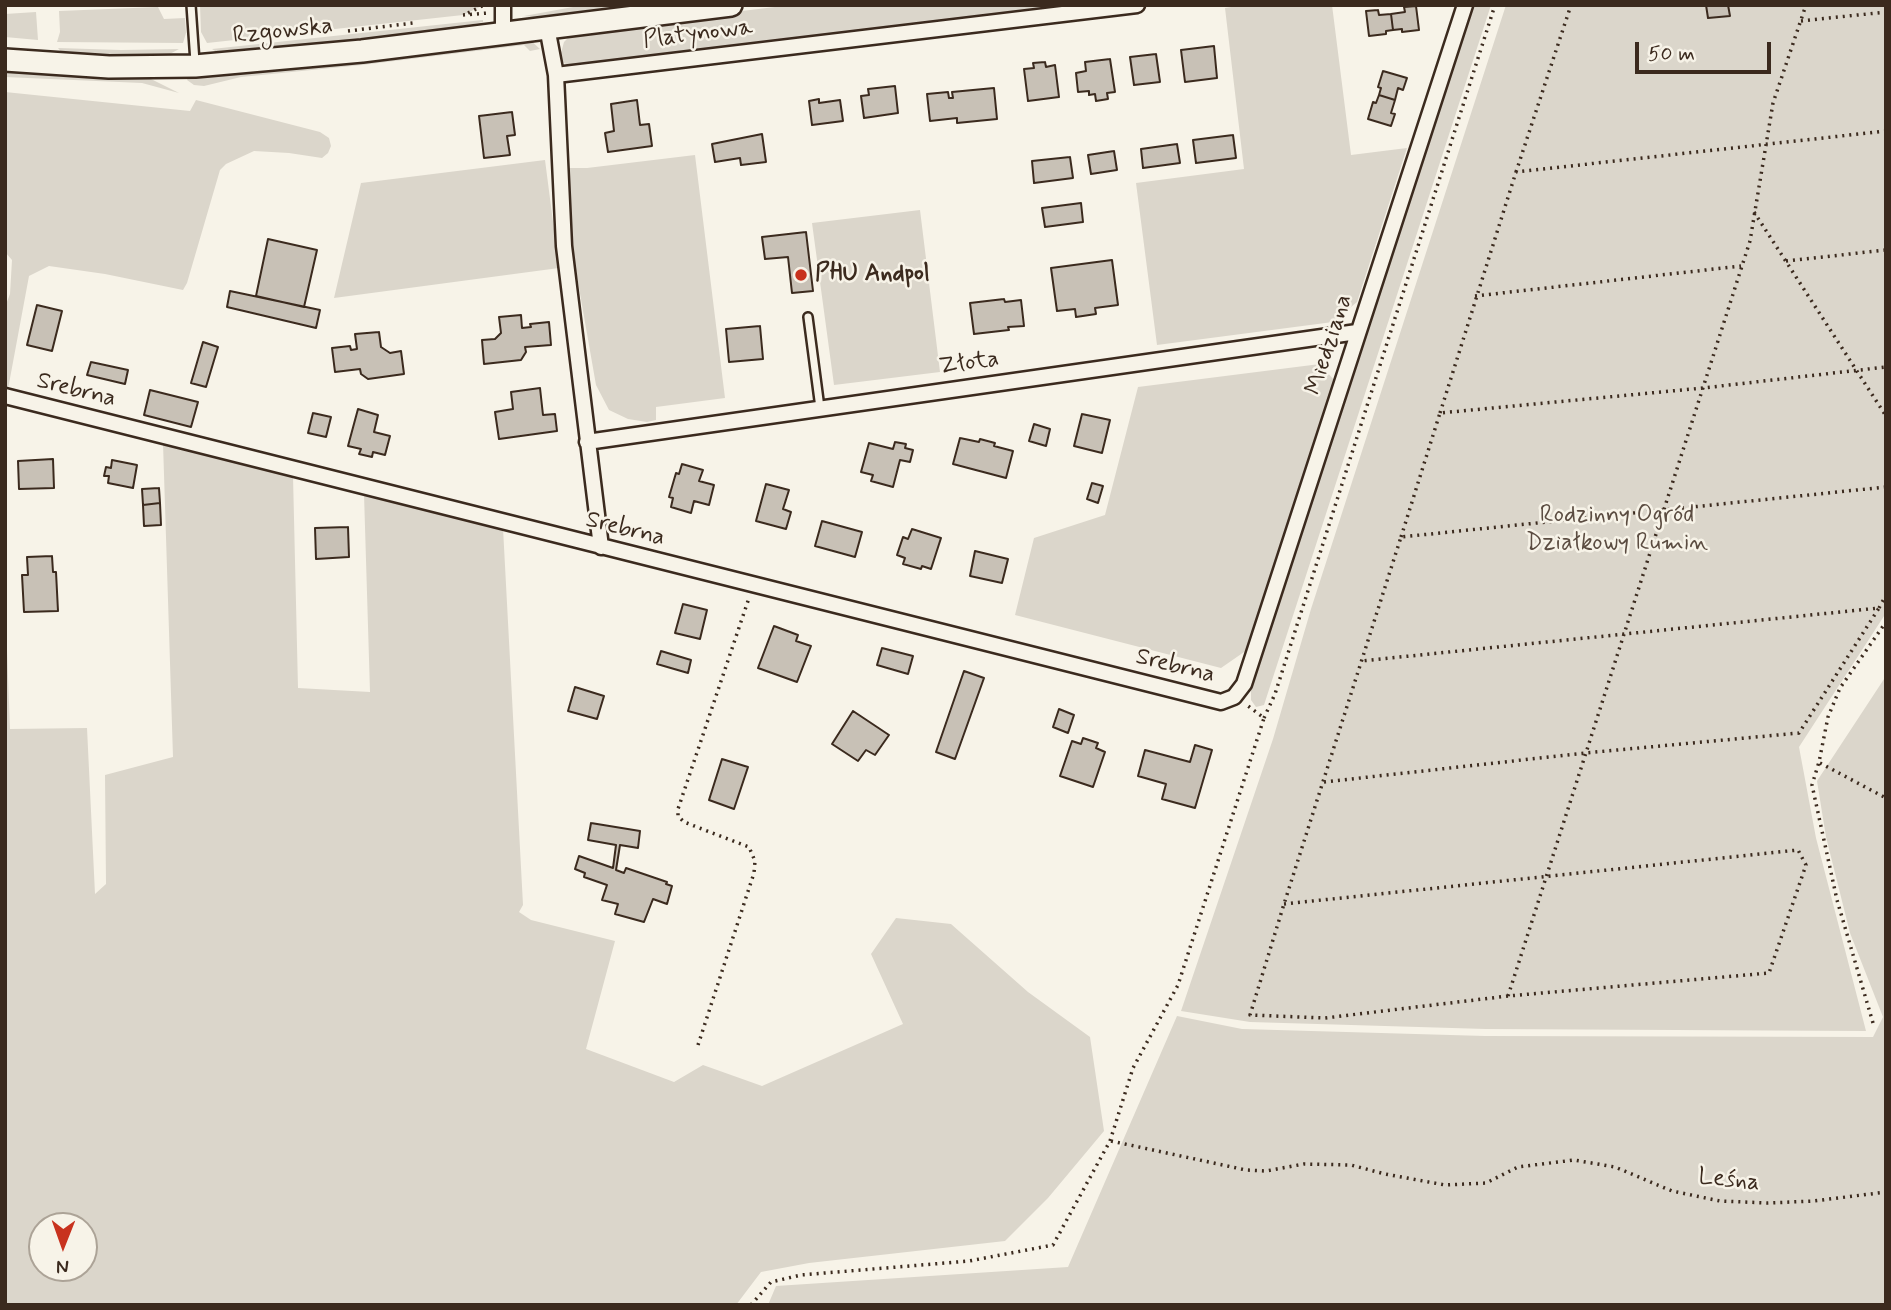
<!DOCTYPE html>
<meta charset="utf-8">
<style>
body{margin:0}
#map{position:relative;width:1891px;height:1310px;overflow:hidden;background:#f7f3e8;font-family:Mynerve,sans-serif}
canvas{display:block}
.frame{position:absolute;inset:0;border:7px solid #3b2a1e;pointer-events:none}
.north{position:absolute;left:28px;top:1212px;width:70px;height:70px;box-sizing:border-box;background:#f7f3e8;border:2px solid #aca397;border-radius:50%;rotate:181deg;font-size:19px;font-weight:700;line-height:28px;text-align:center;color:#3b2a1e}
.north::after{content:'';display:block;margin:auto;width:24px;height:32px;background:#c8321e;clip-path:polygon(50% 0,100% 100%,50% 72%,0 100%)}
.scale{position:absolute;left:1635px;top:42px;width:136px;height:32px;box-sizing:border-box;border:4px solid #3b2a1e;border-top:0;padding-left:9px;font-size:21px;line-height:24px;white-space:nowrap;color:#3b2a1e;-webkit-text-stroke:5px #f7f3e8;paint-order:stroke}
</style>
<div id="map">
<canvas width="1891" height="1310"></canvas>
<div class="frame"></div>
<div class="north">N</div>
<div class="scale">50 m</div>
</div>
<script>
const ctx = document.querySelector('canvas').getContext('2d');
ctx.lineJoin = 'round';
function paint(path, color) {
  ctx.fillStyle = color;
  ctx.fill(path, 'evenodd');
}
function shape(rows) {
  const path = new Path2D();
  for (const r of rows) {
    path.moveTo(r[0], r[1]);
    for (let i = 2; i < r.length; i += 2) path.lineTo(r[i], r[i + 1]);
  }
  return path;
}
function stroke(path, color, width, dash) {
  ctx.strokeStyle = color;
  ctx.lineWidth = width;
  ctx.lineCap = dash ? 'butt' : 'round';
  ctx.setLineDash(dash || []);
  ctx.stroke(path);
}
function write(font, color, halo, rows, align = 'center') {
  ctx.font = font + ' Mynerve,sans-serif';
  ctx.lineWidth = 5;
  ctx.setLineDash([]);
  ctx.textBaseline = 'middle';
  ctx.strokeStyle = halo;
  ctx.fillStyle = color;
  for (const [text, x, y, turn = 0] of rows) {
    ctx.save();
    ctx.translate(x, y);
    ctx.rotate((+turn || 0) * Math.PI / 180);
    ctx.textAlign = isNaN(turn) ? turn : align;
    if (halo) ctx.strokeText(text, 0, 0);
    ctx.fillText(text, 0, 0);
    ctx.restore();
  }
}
paint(shape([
 [200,5,484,5,463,15,207,43,201,32],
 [584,5,635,5,543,18,524,16],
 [791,5,1080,5,578,70,562,62,561,53,564,42,572,34,587,30],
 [1244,5,1332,5,1351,155,1407,148,1357,302,1333,322,1157,345,1136,183,1244,169,1225,8],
 [1471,5,1491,5,1264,705,1256,707,1251,700,1251,687],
 [1506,5,1886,5,1886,613,1799,747,1816,838,1866,1031,1486,1029,1250,1022,1181,1011,1273,739,1311,609],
 [158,7,164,19,185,18,186,33,183,43,57,42,60,32,59,11],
 [36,12,38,40,5,37,5,14],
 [483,20,483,22,473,24,423,32,220,54,212,49],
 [529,39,540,49,530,51,524,45,362,65,241,77,204,86,194,85,187,80,188,77],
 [58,48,121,50,179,49,168,55,115,55,62,53],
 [5,69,143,75,179,93,142,83,5,77],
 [5,92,190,111,196,100,320,132,329,138,331,146,328,153,322,158,289,153,254,151,226,164,220,170,187,283,183,290,105,274,49,266,29,276,8,389,5,388,5,307,10,294,12,260,5,252],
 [695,155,725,398,656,407,656,420,647,422,628,419,609,410,596,385,572,248,565,168,587,168],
 [545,160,559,268,334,298,361,183],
 [920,210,940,372,834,385,812,223],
 [1320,364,1334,380,1247,650,1221,668,1015,615,1034,538,1105,515,1138,387],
 [163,443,293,476,298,688,370,692,364,494,503,528,523,905,519,912,531,920,615,941,586,1049,674,1082,703,1065,762,1086,903,1024,871,954,896,918,951,924,1028,992,1090,1037,1104,1131,1048,1198,1005,1241,809,1263,761,1272,736,1305,5,1305,5,597,10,729,87,728,95,894,106,884,105,775,173,757],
 [42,1226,84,1226,84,1268,42,1268],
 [1886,676,1886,1305,768,1305,776,1286,1068,1267,1177,1016,1242,1029,1485,1036,1873,1037,1883,1017,1850,933,1826,837,1817,781]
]), '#dbd6cb');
const building = shape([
 [1706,5,1728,5,1730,16,1708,18,1706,5],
 [1416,6,1419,30,1402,32,1402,29,1393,30,1391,14,1405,12,1404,7,1416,6],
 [1378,10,1379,15,1391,14,1393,30,1386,31,1386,34,1369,36,1366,11,1378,10],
 [1214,46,1217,78,1185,82,1181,50,1214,46],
 [1156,54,1160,82,1134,85,1130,57,1156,54],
 [1110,59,1115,92,1107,93,1108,99,1096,101,1095,94,1089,95,1089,91,1078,92,1076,73,1086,71,1085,62,1110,59],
 [1045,62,1046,67,1055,65,1059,97,1028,101,1024,69,1034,68,1033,63,1045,62],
 [1383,71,1407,78,1403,90,1398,88,1395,100,1379,95,1381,88,1378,87,1383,71],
 [895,86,898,113,864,118,861,96,869,95,868,89,895,86],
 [994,88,997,119,957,123,957,118,930,121,927,94,948,92,949,98,953,98,952,92,994,88],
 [1379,95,1395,100,1391,113,1395,114,1391,126,1368,119,1373,102,1376,103,1379,95],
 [819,99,819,103,840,100,843,121,812,125,809,101,819,99],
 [637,100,640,125,649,124,652,146,608,152,605,133,614,131,611,104,637,100],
 [512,112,515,135,507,136,510,155,484,158,479,116,512,112],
 [762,134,766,162,741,165,740,158,715,162,712,144,762,134],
 [1233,135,1236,158,1196,163,1193,140,1233,135],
 [1177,144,1180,163,1143,168,1141,149,1177,144],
 [1114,151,1117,170,1091,174,1088,155,1114,151],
 [1070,157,1073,178,1034,183,1032,161,1070,157],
 [1081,203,1083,222,1045,227,1042,208,1081,203],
 [806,232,813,291,792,293,788,257,765,259,762,237,806,232],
 [268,239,317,250,304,307,256,296,268,239],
 [1112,260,1118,305,1095,308,1096,314,1076,317,1075,309,1057,311,1051,268,1112,260],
 [230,291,320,310,316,328,227,307,230,291],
 [1004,299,1005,302,1021,300,1024,326,1008,327,1009,330,974,334,970,303,1004,299],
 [37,305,62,311,52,351,27,345,37,305],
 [521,315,522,328,531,327,530,324,549,322,551,345,525,347,526,352,521,360,484,364,482,340,495,339,501,333,499,317,521,315],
 [760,326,763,359,729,362,726,329,760,326],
 [379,332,381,347,390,353,401,351,404,374,368,379,361,374,360,369,335,372,332,348,350,346,351,350,357,349,355,334,379,332],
 [203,342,218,347,206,387,191,383,203,342],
 [91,362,128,370,125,384,87,375,91,362],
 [540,388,543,415,555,414,557,431,499,439,495,412,513,409,511,392,540,388],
 [150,390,198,402,191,427,144,415,150,390],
 [358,409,378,415,374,432,390,436,385,455,373,452,372,457,359,454,361,449,348,446,358,409],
 [313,413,331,417,326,437,308,433,313,413],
 [1082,414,1110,420,1102,453,1074,446,1082,414],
 [1034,424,1050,429,1046,446,1029,441,1034,424],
 [960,438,979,442,980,439,995,443,994,446,1013,451,1006,478,953,464,960,438],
 [895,442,906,444,905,448,913,450,910,462,900,460,893,487,871,481,873,475,861,472,869,443,893,449,895,442],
 [53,459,54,488,19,489,18,461,53,459],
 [112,460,137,465,133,488,108,483,109,476,104,476,106,467,111,468,112,460],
 [682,464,703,470,699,481,714,485,709,505,694,501,691,513,671,507,673,498,669,497,676,473,679,474,682,464],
 [1092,483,1103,486,1098,503,1087,499,1092,483],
 [766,484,789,490,783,509,791,512,786,529,756,521,766,484],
 [159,488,160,503,143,505,142,489,159,488],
 [160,503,161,525,144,526,143,505,160,503],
 [822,521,862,532,855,557,815,546,822,521],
 [348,527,349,557,316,559,315,528,348,527],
 [912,529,941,538,931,569,922,566,921,569,903,564,905,558,897,555,903,537,908,539,912,529],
 [975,551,1008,559,1002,583,970,576,975,551],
 [52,556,53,572,56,572,58,611,24,612,22,575,28,575,27,557,52,556],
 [683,604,707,610,700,639,675,633,683,604],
 [774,626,798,635,796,641,811,646,797,682,758,668,774,626],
 [882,648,913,656,908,674,877,665,882,648],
 [661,651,691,660,688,673,657,664,661,651],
 [964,671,984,678,955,759,936,752,964,671],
 [575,687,604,696,597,719,568,711,575,687],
 [1059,709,1074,715,1068,733,1053,727,1059,709],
 [853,711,889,735,875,755,866,750,858,761,832,744,853,711],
 [1083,738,1098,743,1096,748,1105,752,1093,787,1060,776,1072,741,1081,744,1083,738],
 [1195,745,1212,750,1195,808,1162,799,1166,784,1138,776,1145,750,1190,762,1195,745],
 [722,759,748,767,734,809,709,800,722,759],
 [591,823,640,831,638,848,620,845,616,870,624,873,626,868,667,882,666,884,672,886,667,904,653,899,644,922,615,914,618,904,602,900,607,885,584,877,585,873,575,869,579,856,613,868,616,845,588,840,591,823]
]);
paint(building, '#c8c1b6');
stroke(building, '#3b2a1e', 2);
const lane = shape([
 [191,5,195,62],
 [808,317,820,408]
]);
const street = shape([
 [503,5,503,32],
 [547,27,556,75,564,246,601,547],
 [556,75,1137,5],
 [5,396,1221,702,1234,697,1244,684,1465,5],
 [587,442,1357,332]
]);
const secondary = shape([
 [5,60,109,67,195,66,362,51,731,5]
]);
stroke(lane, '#3b2a1e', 12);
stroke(street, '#3b2a1e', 19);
stroke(secondary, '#3b2a1e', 26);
stroke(shape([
 [468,13,484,5],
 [463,15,488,13],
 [1801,21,1886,12],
 [348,31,413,23],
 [1516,172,1571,5],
 [1754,212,1886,416],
 [1786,261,1886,250],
 [1475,296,1741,266],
 [1440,413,1516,172,1886,131],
 [1401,537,1440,413,1703,388,1886,367],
 [1879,608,1886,595],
 [1264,718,1275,694,1495,5],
 [1820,763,1886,798],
 [1324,782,1585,753,1799,733,1879,608,1361,661],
 [1284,904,1798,850,1806,865,1769,973,1508,996,1325,1018,1250,1015,1284,904,1401,537,1886,487],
 [1508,996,1742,266,1750,241,1773,103,1806,5],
 [1873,1023,1837,900,1812,785,1819,762,1828,717,1840,688,1886,622],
 [698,1045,754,873,755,861,749,847,684,822,678,816,678,809,749,598],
 [1111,1141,1246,1170,1266,1171,1304,1164,1351,1165,1385,1174,1445,1185,1486,1183,1518,1167,1574,1160,1615,1167,1672,1191,1720,1201,1768,1203,1814,1201,1886,1192],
 [751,1305,771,1282,801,1275,969,1261,1053,1245,1110,1141,1133,1068,1178,985,1264,718,1248,706]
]), '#3b2a1e', 3.5, [2, 5]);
stroke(lane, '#f7f3e8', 7);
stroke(street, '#f7f3e8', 14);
stroke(secondary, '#f7f3e8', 21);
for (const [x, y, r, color] of [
 [801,275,7,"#c8321e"]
]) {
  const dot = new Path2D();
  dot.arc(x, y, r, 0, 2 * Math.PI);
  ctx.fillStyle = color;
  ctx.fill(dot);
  stroke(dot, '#f7f3e8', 2.5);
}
write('24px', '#3b2a1e', '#f7f3e8', [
 ["Rzgowska",283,32,-6],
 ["Platynowa",698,35,-7],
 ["Miedziana",1330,345,-72],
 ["Złota",969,364,-8],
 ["Srebrna",76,391,14],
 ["Srebrna",625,530,14],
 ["Srebrna",1175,667,14],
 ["Leśna",1729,1181,6]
]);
write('bold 24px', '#3b2a1e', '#f7f3e8', [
 ["PHU Andpol",815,275]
], 'left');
write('24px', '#5b4c41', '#f7f3e8', [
 ["Rodzinny Ogród",1617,516],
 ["Działkowy Rumin",1617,544]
]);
</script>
